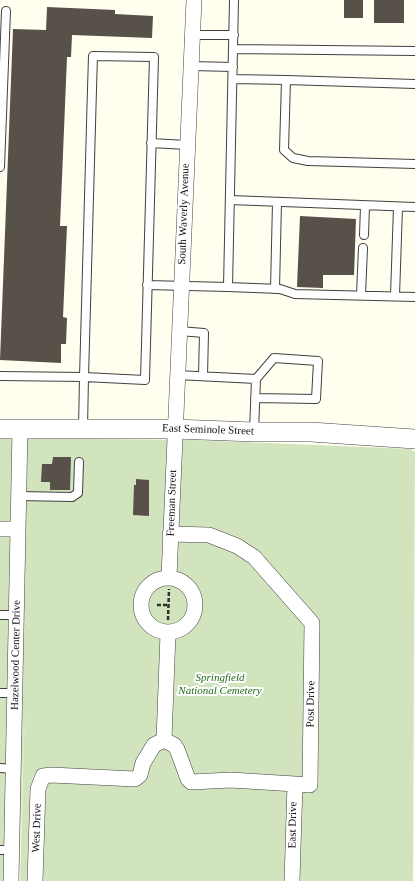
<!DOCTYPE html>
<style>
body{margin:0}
canvas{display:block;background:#fffeef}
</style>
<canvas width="415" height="881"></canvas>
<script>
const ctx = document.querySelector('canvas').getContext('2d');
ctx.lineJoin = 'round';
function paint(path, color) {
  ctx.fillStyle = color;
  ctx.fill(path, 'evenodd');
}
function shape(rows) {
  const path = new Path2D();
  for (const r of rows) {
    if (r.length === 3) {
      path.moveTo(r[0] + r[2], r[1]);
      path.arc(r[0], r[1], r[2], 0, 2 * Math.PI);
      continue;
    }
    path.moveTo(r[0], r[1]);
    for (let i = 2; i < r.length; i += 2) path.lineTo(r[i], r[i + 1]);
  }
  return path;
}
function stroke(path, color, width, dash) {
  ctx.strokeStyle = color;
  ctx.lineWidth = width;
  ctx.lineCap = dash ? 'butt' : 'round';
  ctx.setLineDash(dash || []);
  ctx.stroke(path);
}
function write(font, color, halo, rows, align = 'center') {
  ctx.font = font + ' Georgia,serif';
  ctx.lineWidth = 4;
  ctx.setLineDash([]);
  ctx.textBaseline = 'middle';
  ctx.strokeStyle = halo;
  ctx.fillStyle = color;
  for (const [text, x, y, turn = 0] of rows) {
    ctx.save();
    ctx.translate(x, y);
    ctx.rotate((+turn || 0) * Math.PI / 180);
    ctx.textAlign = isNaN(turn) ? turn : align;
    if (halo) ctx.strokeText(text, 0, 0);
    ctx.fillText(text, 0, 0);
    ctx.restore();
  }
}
paint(shape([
 [0,438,193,440,411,449,415,452,413,881,20,881,25,705,19,881,0,881]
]), '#d2e4bd');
paint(shape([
 [344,0,363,0,363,18,344,18],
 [374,0,404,0,404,23,374,23],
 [47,7,115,10,115,14,153,16,152,38,72,35,71,57,67,57,60,226,67,226,63,317,67,318,66,344,61,344,61,363,0,360,13,29,46,30],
 [300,216,356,219,354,275,323,275,323,288,297,287],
 [53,457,71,457,70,490,50,490,50,482,41,482,42,464,52,464],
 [136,479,149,480,149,516,133,515,134,485,136,485]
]), '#585149');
const service = shape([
 [192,35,234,35],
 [233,49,415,51],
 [191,66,233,67],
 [233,79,286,80],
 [415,84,286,80,284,150,293,158,308,161,415,164],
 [151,143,187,145],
 [0,167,6,11],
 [230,200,415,207],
 [364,235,365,206],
 [147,285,228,287,234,0],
 [228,287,280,289,295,294,415,297],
 [275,289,277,202],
 [361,295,363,248],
 [395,296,398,207],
 [179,331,204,333,203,376],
 [177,375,256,379,254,432],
 [0,376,84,377,145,380,154,57,93,56,92,89,84,377,83,429],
 [255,398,316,399,318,361,274,358,256,379],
 [19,496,72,497,78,493,79,462],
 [0,615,17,615],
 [0,693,15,693],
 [0,768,14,769],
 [0,850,12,850]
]);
const minor = shape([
 [0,529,18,529],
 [170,534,209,535,237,546,254,557,312,623,310,785,295,784,292,881],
 [169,577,194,0],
 [168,605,27],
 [164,740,168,633],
 [11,881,20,429],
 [35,881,38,789,43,776,51,775,135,779,140,775,143,763,154,745,164,740,174,745,177,749,188,779,191,782,231,780,295,784]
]);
const tertiary = shape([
 [0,429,174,429,254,432,311,432,415,439]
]);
stroke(service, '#414141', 10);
stroke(minor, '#414141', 16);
stroke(tertiary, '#414141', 20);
stroke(shape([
 [157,605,168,605],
 [168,620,169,589]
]), '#303030', 2.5, [4, 2]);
stroke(service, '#fff', 8);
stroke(minor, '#fff', 15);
stroke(tertiary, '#fff', 19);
write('11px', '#0e0e0e', '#fff', [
 ["South Waverly Avenue",184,214,-88],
 ["East Seminole Street",208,430,2],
 ["Freeman Street",172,503,-88],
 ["Hazelwood Center Drive",16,655,-89],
 ["Post Drive",311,704,-89],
 ["East Drive",293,825,-89],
 ["West Drive",37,828,-88]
]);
write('italic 11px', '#1f6c18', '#fff', [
 ["Springfield",220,678],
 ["National Cemetery",220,691]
]);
</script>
